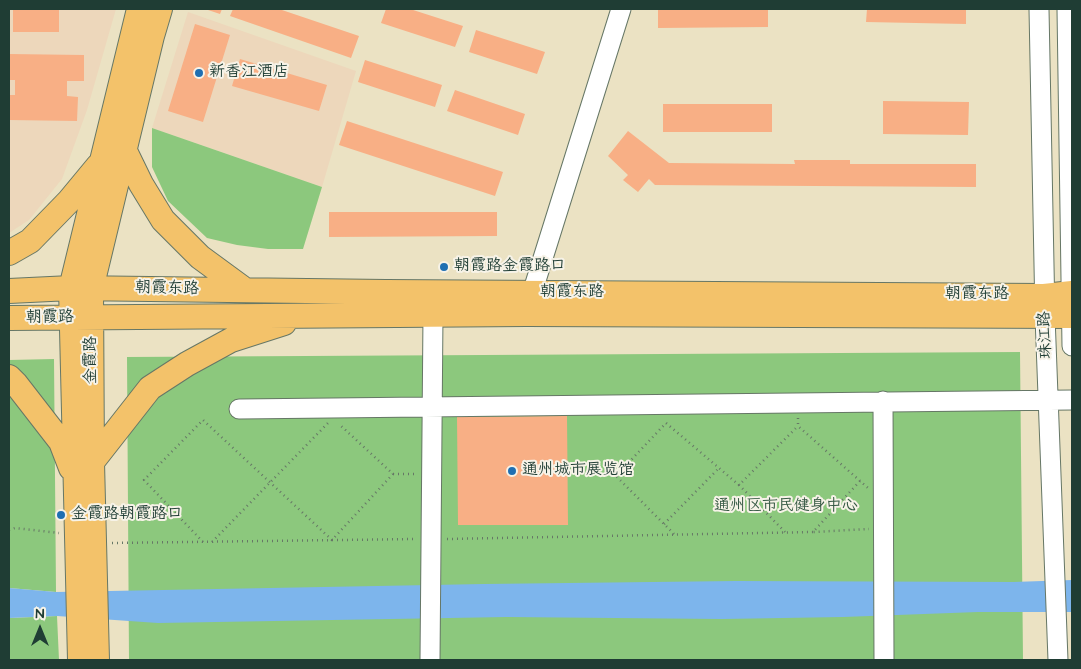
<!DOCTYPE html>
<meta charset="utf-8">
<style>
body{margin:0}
#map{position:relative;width:1081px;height:669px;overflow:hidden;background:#ebe2c3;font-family:"Architects Daughter",sans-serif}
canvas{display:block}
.frame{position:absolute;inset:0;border:10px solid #1f3d34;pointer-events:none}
.north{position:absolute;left:15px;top:604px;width:50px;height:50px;-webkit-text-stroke:4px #f7f3e8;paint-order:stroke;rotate:0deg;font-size:14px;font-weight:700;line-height:20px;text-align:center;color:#1f3d34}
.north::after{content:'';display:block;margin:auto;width:18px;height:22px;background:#1f3d34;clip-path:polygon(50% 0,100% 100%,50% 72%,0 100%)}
</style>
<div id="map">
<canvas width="1081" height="669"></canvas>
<div class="frame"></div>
<div class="north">N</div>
</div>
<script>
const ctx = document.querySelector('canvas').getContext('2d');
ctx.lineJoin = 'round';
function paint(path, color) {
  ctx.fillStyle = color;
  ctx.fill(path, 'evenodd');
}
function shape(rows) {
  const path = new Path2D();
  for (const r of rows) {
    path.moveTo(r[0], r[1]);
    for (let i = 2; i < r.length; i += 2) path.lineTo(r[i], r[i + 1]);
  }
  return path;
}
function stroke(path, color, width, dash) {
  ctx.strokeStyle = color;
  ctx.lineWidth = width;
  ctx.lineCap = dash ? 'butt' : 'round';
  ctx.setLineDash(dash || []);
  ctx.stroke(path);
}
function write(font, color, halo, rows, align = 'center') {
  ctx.font = font + ' "Architects Daughter","LXGW WenKai TC",sans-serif';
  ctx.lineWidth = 4;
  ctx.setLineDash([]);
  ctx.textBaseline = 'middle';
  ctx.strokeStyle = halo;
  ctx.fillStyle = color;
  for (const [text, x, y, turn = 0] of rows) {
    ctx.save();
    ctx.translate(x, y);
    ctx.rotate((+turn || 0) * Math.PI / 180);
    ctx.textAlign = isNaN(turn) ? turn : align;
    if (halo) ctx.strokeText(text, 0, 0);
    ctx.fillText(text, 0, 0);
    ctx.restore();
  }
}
paint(shape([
 [9,9,116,9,87,110,62,179,29,220,9,233],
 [188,12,356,71,322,187,152,128]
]), '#edd7bb');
paint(shape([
 [152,128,322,187,303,249,268,249,237,245,207,238,168,201,152,167],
 [1020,352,1023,660,129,660,127,357],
 [54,359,56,592,9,588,9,360],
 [57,616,59,660,9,660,9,618]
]), '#8cc87d');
paint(shape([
 [1072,580,1072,612,978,612,843,617,722,619,507,617,158,623,57,616,9,618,9,588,56,592,484,584,736,581,1013,582]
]), '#7db5ec');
paint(shape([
 [13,9,59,9,59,32,13,32],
 [205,9,222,9,220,14],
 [233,9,279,9,359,36,351,58,230,16],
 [386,9,410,9,463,26,455,47,381,23],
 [658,9,768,9,768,27,658,28],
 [867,9,966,9,966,24,866,22],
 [195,24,230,35,203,122,168,111],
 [476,30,545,52,537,74,469,52],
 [9,54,84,55,84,81,67,81,67,96,78,97,77,121,9,120,9,95,15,95,15,80,9,80],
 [240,59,327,85,319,111,232,86],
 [365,60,442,85,435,107,358,82],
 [455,90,525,114,518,135,447,111],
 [883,101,969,102,968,135,883,134],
 [663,104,772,104,772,132,663,132],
 [347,121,503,172,495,196,339,145],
 [628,131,669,163,795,164,794,160,850,160,850,164,976,164,976,187,655,185,649,179,638,192,623,180,628,175,608,156],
 [329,212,497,212,497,236,329,237],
 [567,416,568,525,458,525,457,417]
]), '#f8af85');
const minor = shape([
 [1039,9,1045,316,1058,660],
 [1067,9,1072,346],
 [528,306,621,9],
 [883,401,884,660],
 [239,409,1072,400],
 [430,660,433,315]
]);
const major = shape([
 [124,149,141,184,163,220,200,257,245,290],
 [9,253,30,241,69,201,98,166],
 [9,291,71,288,386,292,1044,296,1072,293],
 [9,318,526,314,1072,316],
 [9,377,16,384,61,442,71,468],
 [92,462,150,388,187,364,231,340,284,323],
 [80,660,71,288,139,9],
 [97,660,92,462,91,289,152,36,160,9]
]);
stroke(minor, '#676', 21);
stroke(major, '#676', 26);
stroke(shape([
 [798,418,798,426,868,488],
 [393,474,416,474],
 [860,481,813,532,869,529],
 [664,524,719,468],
 [9,530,15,528,59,533],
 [785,532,739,485,798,426],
 [674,534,616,476,666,423,739,485],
 [447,539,813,532],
 [203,542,144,480,203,420,332,540,393,474,339,424],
 [212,542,328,423],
 [112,543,416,539]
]), '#676', 2.5, [1, 4]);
stroke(minor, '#fff', 19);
stroke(major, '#f3c26a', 24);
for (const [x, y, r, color] of [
 [199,73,5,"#1f6fb2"],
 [444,267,5,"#1f6fb2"],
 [512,471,5,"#1f6fb2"],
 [61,515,5,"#1f6fb2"]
]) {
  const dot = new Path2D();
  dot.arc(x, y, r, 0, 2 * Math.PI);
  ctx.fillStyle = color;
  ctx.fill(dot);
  stroke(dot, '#f7f3e8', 2);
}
write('16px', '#1f3d34', '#f7f3e8', [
 ["新香江酒店",209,73],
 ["朝霞路金霞路口",454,267],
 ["通州城市展览馆",522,471],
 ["金霞路朝霞路口",71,515]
], 'left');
write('16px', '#1f3d34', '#f7f3e8', [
 ["朝霞东路",167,289,1],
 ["朝霞东路",572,293],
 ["朝霞东路",977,295],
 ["朝霞路",50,318,-1],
 ["珠江路",1046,335,-92],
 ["金霞路",92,360,-90]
]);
write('16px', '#355943', '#f7f3e8', [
 ["通州区市民健身中心",786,507]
]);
</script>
